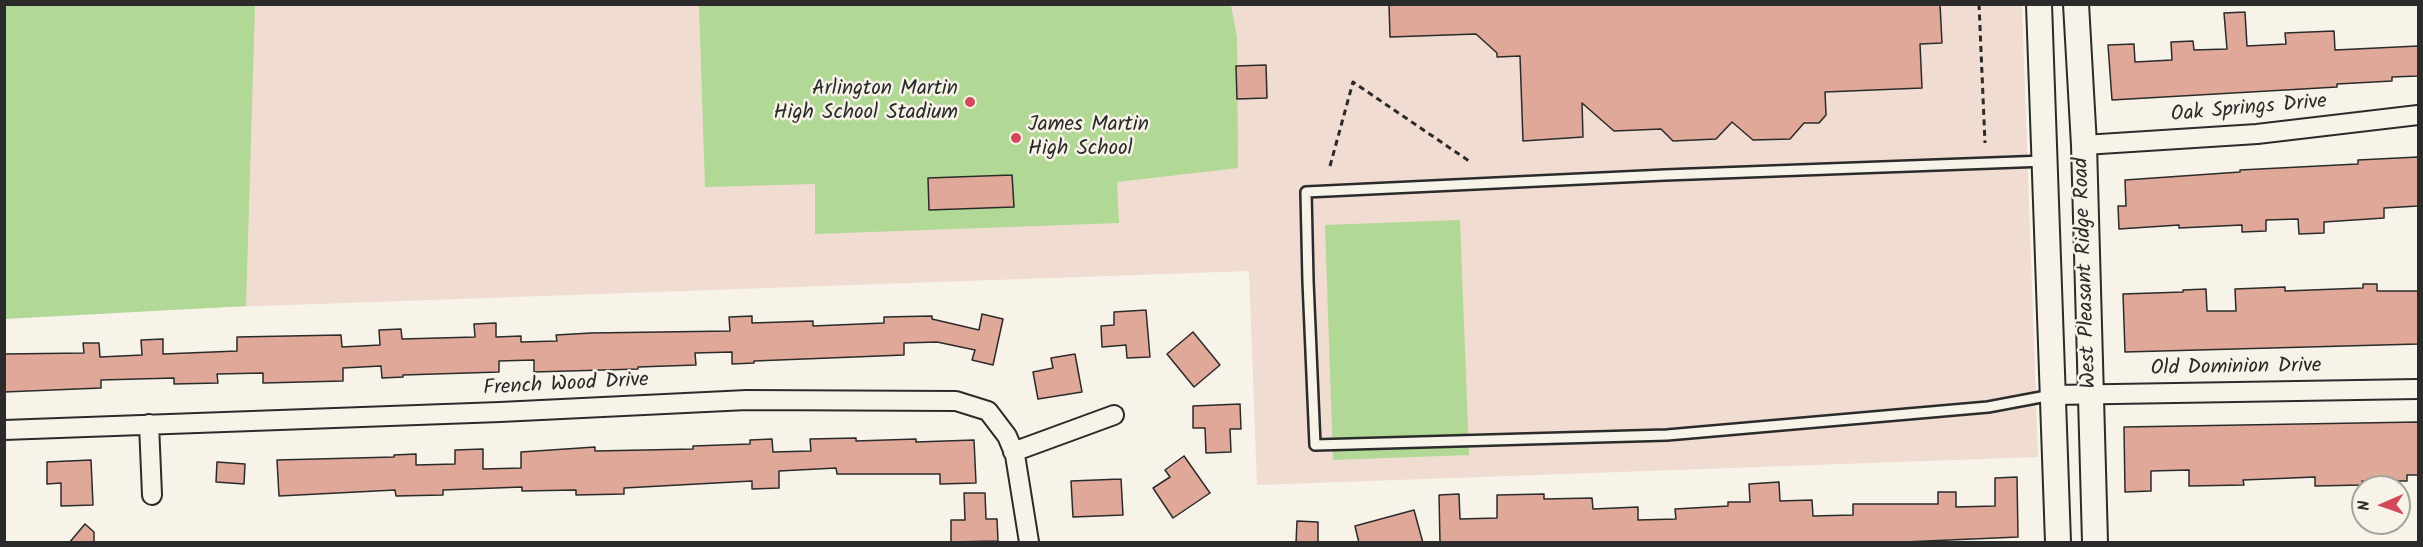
<!DOCTYPE html>
<style>
body{margin:0}
#map{position:relative;width:2423px;height:547px;overflow:hidden;background:#f7f3e8;font-family:Kalam,sans-serif}
canvas{display:block}
.frame{position:absolute;inset:0;border:6px solid #2b2b2b;pointer-events:none}
.north{position:absolute;left:2351px;top:475px;width:60px;height:60px;box-sizing:border-box;background:#f7f3e8;border:2px solid #a5a39c;border-radius:50%;rotate:268deg;font-size:16px;font-weight:700;line-height:24px;text-align:center;color:#2b2b2b}
.north::after{content:'';display:block;margin:auto;width:21px;height:27px;background:#d1495b;clip-path:polygon(50% 0,100% 100%,50% 72%,0 100%)}
</style>
<div id="map">
<canvas width="2423" height="547"></canvas>
<div class="frame"></div>
<div class="north">N</div>
</div>
<script>
const ctx = document.querySelector('canvas').getContext('2d');
ctx.lineJoin = 'round';
function paint(path, color) {
  ctx.fillStyle = color;
  ctx.fill(path, 'evenodd');
}
function shape(rows) {
  const path = new Path2D();
  for (const r of rows) {
    path.moveTo(r[0], r[1]);
    for (let i = 2; i < r.length; i += 2) path.lineTo(r[i], r[i + 1]);
  }
  return path;
}
function stroke(path, color, width, dash) {
  ctx.strokeStyle = color;
  ctx.lineWidth = width;
  ctx.lineCap = dash ? 'butt' : 'round';
  ctx.setLineDash(dash || []);
  ctx.stroke(path);
}
function write(font, color, halo, rows, align = 'center') {
  ctx.font = font + ' Kalam,sans-serif';
  ctx.lineWidth = 5;
  ctx.setLineDash([]);
  ctx.textBaseline = 'middle';
  ctx.strokeStyle = halo;
  ctx.fillStyle = color;
  for (const [text, x, y, turn = 0] of rows) {
    ctx.save();
    ctx.translate(x, y);
    ctx.rotate((+turn || 0) * Math.PI / 180);
    ctx.textAlign = isNaN(turn) ? turn : align;
    if (halo) ctx.strokeText(text, 0, 0);
    ctx.fillText(text, 0, 0);
    ctx.restore();
  }
}
paint(shape([
 [4,5,2022,5,2038,457,1257,485,1249,271,5,315]
]), '#f0dcd0');
paint(shape([
 [5,4,255,5,246,306,5,319],
 [699,5,1231,5,1237,37,1238,168,1117,182,1119,223,815,234,815,184,705,187],
 [1460,220,1469,455,1333,460,1325,225]
]), '#b1d894');
const building = shape([
 [1389,4,1940,4,1942,43,1920,44,1922,88,1825,92,1826,115,1819,123,1804,123,1790,139,1753,140,1732,122,1716,139,1673,141,1661,129,1614,131,1582,103,1583,137,1523,141,1520,56,1497,57,1497,53,1476,34,1390,37,1389,4],
 [2245,12,2247,46,2286,44,2285,33,2334,31,2335,50,2418,46,2418,76,2392,77,2392,81,2337,84,2337,87,2112,100,2108,45,2134,44,2135,62,2172,60,2171,42,2193,41,2194,50,2227,49,2224,13,2245,12],
 [1266,65,1267,98,1237,99,1236,66,1266,65],
 [2418,157,2418,206,2384,208,2384,218,2324,222,2324,233,2299,234,2298,219,2266,220,2266,231,2242,232,2242,225,2179,228,2179,225,2119,229,2118,206,2126,206,2125,180,2240,172,2240,170,2358,164,2358,160,2418,157],
 [1012,175,1014,207,929,210,928,178,1012,175],
 [2363,284,2377,284,2377,291,2418,291,2418,344,2125,352,2123,294,2183,292,2183,290,2206,289,2207,311,2236,311,2235,289,2285,287,2285,291,2363,288,2363,284],
 [1146,310,1150,357,1127,358,1126,345,1102,347,1101,326,1114,325,1114,312,1146,310],
 [982,314,1003,319,993,365,972,360,975,350,937,342,904,343,904,355,754,361,754,363,732,364,732,352,695,353,696,365,638,367,638,369,534,372,534,360,499,361,499,372,403,375,403,377,382,378,381,366,343,368,343,381,263,383,263,373,217,374,218,383,174,384,174,378,101,380,101,388,4,392,4,354,84,353,83,343,99,343,100,357,142,355,141,340,163,339,163,354,237,351,237,337,341,335,342,347,380,345,379,330,401,329,402,339,475,337,474,324,496,323,496,337,521,336,521,342,557,341,556,335,591,333,730,331,729,317,752,316,752,323,813,321,813,326,884,323,884,317,932,316,932,319,979,330,982,314],
 [1193,332,1220,365,1194,387,1167,354,1193,332],
 [1075,354,1082,392,1038,399,1033,372,1053,368,1051,358,1075,354],
 [1240,404,1241,429,1230,429,1231,452,1206,453,1205,428,1193,428,1193,406,1240,404],
 [2418,422,2418,475,2407,475,2407,481,2362,481,2362,485,2315,486,2315,477,2243,480,2244,485,2189,486,2189,470,2151,471,2151,491,2125,492,2124,427,2418,422],
 [856,438,856,441,916,439,916,442,974,440,976,483,940,484,940,474,837,474,836,468,779,471,779,488,752,489,752,481,624,488,624,494,576,495,576,490,522,491,522,487,443,490,443,495,396,496,395,490,279,496,277,460,394,457,394,455,416,454,416,465,455,464,455,450,483,449,483,469,521,468,521,452,595,447,595,451,693,449,693,446,750,444,750,440,772,439,773,452,811,451,810,439,856,438],
 [1184,456,1210,493,1173,518,1153,488,1170,477,1165,470,1184,456],
 [91,460,93,505,61,506,61,483,47,484,47,462,91,460],
 [217,462,245,464,244,484,216,482,217,462],
 [2017,477,2018,537,1881,543,1440,543,1439,495,1459,494,1460,519,1497,518,1497,495,1544,494,1544,499,1592,498,1593,509,1638,507,1638,520,1676,519,1675,509,1728,506,1728,502,1750,502,1749,484,1779,482,1780,501,1812,500,1813,516,1853,515,1853,504,1938,504,1938,492,1956,492,1956,507,1995,506,1995,478,2017,477],
 [1121,479,1123,515,1073,517,1071,481,1121,479],
 [964,493,985,493,986,519,997,519,998,541,951,542,951,520,965,520,964,493],
 [1414,510,1423,543,1359,543,1355,526,1414,510],
 [1297,521,1318,522,1318,543,1296,543,1297,521],
 [85,524,94,532,94,543,69,543,85,524]
]);
paint(building, '#e0a898');
stroke(building, '#2b2b2b', 1.5);
const lane = shape([
 [2045,161,1665,175,1306,192,1308,281,1315,445,1667,435,1988,407,2052,395]
]);
const street = shape([
 [2084,145,2257,134,2418,115],
 [2054,395,2418,389],
 [149,424,152,495],
 [4,430,500,412,747,400,956,401,988,411,1007,436,1015,455,1029,542],
 [1013,452,1114,415]
]);
const secondary = shape([
 [2039,4,2058,542],
 [2076,4,2084,145,2095,542]
]);
stroke(lane, '#2b2b2b', 14);
stroke(street, '#2b2b2b', 22);
stroke(secondary, '#2b2b2b', 28);
stroke(shape([
 [1979,4,1985,143],
 [1330,166,1353,82,1469,161]
]), '#2b2b2b', 3, [6, 4.5]);
stroke(lane, '#f7f3e8', 9);
stroke(street, '#f7f3e8', 18);
stroke(secondary, '#f7f3e8', 24);
for (const [x, y, r, color] of [
 [970,102,6,"#d1495b"],
 [1016,138,6,"#d1495b"]
]) {
  const dot = new Path2D();
  dot.arc(x, y, r, 0, 2 * Math.PI);
  ctx.fillStyle = color;
  ctx.fill(dot);
  stroke(dot, '#f7f3e8', 2);
}
write('21px', '#2b2b2b', '#f7f3e8', [
 ["Arlington Martin",958,90],
 ["High School Stadium",958,114],
 ["James Martin",1028,126,"left"],
 ["High School",1028,150,"left"]
], 'right');
write('21px', '#2b2b2b', '#f7f3e8', [
 ["Oak Springs Drive",2249,110,-5],
 ["West Pleasant Ridge Road",2087,273,-92],
 ["Old Dominion Drive",2236,369,-1],
 ["French Wood Drive",566,386,-3]
]);
</script>
